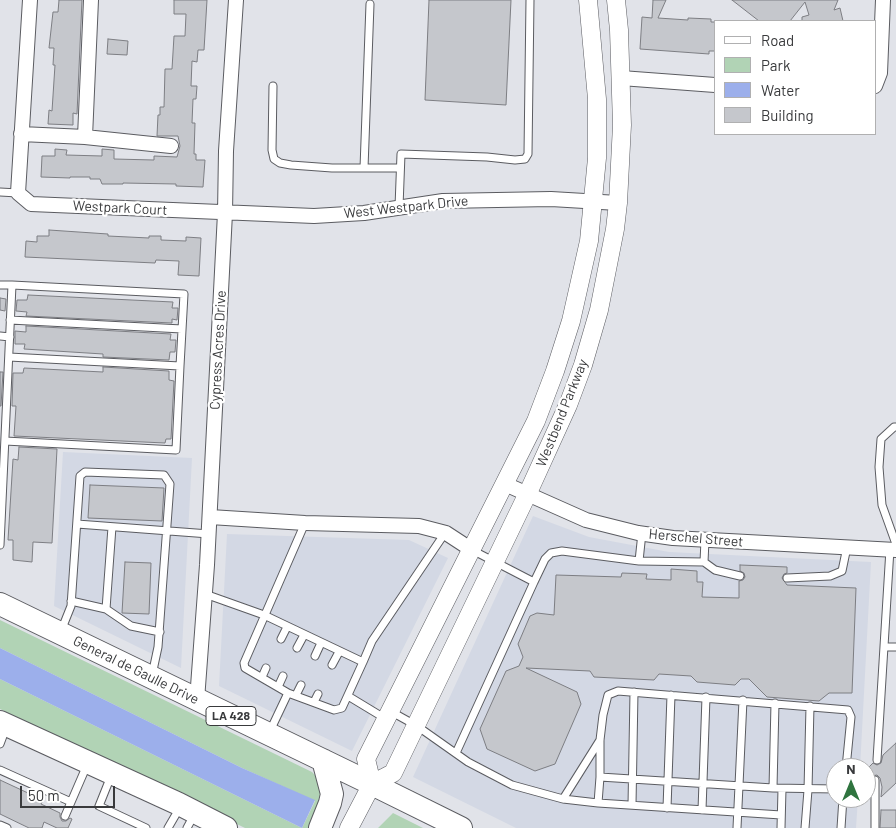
<!DOCTYPE html>
<style>
body{margin:0}
#map{position:relative;width:896px;height:828px;overflow:hidden;background:#e1e3e9;font-family:Barlow,sans-serif}
canvas{display:block}
.legend{position:absolute;left:714px;top:20px;width:162px;height:115px;box-sizing:border-box;background:#fff;border:1px solid #b0b0b1;margin:0;padding:6px 9px;list-style:none;font-size:15px;color:#393a3c}
.legend li{display:flex;align-items:center;gap:10px;height:25px}
.legend b{width:25px;border:1px solid #b0b0b1}
.north{position:absolute;left:826px;top:758px;width:50px;height:50px;box-sizing:border-box;background:#fff;border:1px solid #b0b0b1;border-radius:50%;rotate:0deg;font-size:14px;font-weight:700;line-height:20px;text-align:center;color:#393a3c}
.north::after{content:'';display:block;margin:auto;width:18px;height:22px;background:#2f743f;clip-path:polygon(50% 0,100% 100%,50% 72%,0 100%)}
.scale{position:absolute;left:20px;top:786px;width:95px;height:22px;box-sizing:border-box;border:2px solid #393a3c;border-top:0;padding-left:6px;font-size:15px;line-height:18px;white-space:nowrap;color:#393a3c;-webkit-text-stroke:4px #fff;paint-order:stroke}
</style>
<div id="map">
<canvas width="896" height="828"></canvas>
<ul class="legend">
<li><b style="height:6px;background:#fff"></b>Road</li>
<li><b style="height:14px;background:#b1d3b5"></b>Park</li>
<li><b style="height:14px;background:#9cafeb"></b>Water</li>
<li><b style="height:14px;background:#c5c7cc"></b>Building</li>
</ul>
<div class="north">N</div>
<div class="scale">50 m</div>
</div>
<script>
const ctx = document.querySelector('canvas').getContext('2d');
ctx.lineJoin = 'round';
function paint(path, color) {
  ctx.fillStyle = color;
  ctx.fill(path, 'evenodd');
}
function shape(rows) {
  const path = new Path2D();
  for (const r of rows) {
    path.moveTo(r[0], r[1]);
    for (let i = 2; i < r.length; i += 2) path.lineTo(r[i], r[i + 1]);
  }
  return path;
}
function stroke(path, color, width, dash) {
  ctx.strokeStyle = color;
  ctx.lineWidth = width;
  ctx.lineCap = dash ? 'butt' : 'round';
  ctx.setLineDash(dash || []);
  ctx.stroke(path);
}
function write(font, color, halo, rows, align = 'center') {
  ctx.font = font + ' Barlow,sans-serif';
  ctx.lineWidth = 4.5;
  ctx.setLineDash([]);
  ctx.textBaseline = 'middle';
  ctx.strokeStyle = halo;
  ctx.fillStyle = color;
  for (const [text, x, y, turn = 0] of rows) {
    ctx.save();
    ctx.translate(x, y);
    ctx.rotate((+turn || 0) * Math.PI / 180);
    ctx.textAlign = isNaN(turn) ? turn : align;
    if (halo) ctx.strokeText(text, 0, 0);
    ctx.fillText(text, 0, 0);
    ctx.restore();
  }
}
paint(shape([
 [63,452,192,458,181,668,54,606],
 [533,516,589,537,669,552,871,562,860,768,836,768,836,798,858,798,856,828,516,828,413,777],
 [227,534,409,540,448,558,352,751,219,686]
]), '#d3d8e4');
paint(shape([
 [0,620,312,772,324,784,311,828,245,828,0,709,0,679,302,828,315,801,242,768,0,648],
 [393,813,423,828,378,828]
]), '#b1d3b5');
paint(shape([
 [0,648,242,768,315,800,302,828,0,679]
]), '#9cafeb');
const building = shape([
 [59,0,82,0,77,114,73,113,73,125,48,124,49,110,52,111,55,65,53,65,54,48,49,48,53,12,58,12,59,0],
 [174,0,207,0,204,50,198,50,197,62,192,61,191,86,197,86,196,99,193,99,192,123,195,123,194,154,196,154,196,160,205,160,203,187,176,186,176,184,123,183,123,184,102,184,100,179,90,179,90,177,70,177,70,178,41,177,42,156,55,156,55,149,67,150,66,155,102,156,102,149,114,150,114,159,154,160,154,156,177,157,180,146,178,136,157,136,158,115,160,115,160,107,164,107,165,69,172,69,174,36,185,36,186,14,174,14,174,0],
 [429,0,511,0,506,105,425,100,429,0],
 [653,0,666,0,658,18,688,20,688,18,711,19,711,22,715,22,715,51,709,51,709,54,640,49,642,17,652,18,653,0],
 [732,0,838,0,834,10,840,8,843,21,802,21,802,17,809,15,805,2,790,21,759,21,732,0],
 [108,39,128,41,127,55,107,54,108,39],
 [49,230,108,234,108,236,149,238,149,236,161,236,161,240,186,241,186,237,201,238,199,276,178,275,179,261,156,260,155,263,25,257,26,241,37,242,37,236,49,236,49,230],
 [28,295,173,302,172,308,178,308,177,320,172,319,172,323,26,316,27,312,16,311,17,300,27,300,28,295],
 [0,298,6,299,5,311,0,310,0,298],
 [26,326,171,334,170,340,176,340,175,352,170,352,169,360,103,357,103,354,24,349,25,344,15,344,15,331,26,332,26,326],
 [103,367,169,371,169,380,174,381,171,439,166,439,165,443,14,436,16,406,12,406,13,373,23,373,24,368,103,372,103,367],
 [0,372,3,372,1,406,0,406,0,372],
 [19,447,57,449,52,543,33,542,32,562,13,560,13,540,8,540,13,459,18,460,19,447],
 [90,485,164,488,162,521,88,518,90,485],
 [125,562,151,563,149,614,122,613,125,562],
 [740,565,787,567,787,573,784,574,782,578,787,585,856,588,852,693,829,693,819,701,767,697,749,679,741,679,735,685,697,682,691,676,659,674,654,680,594,677,590,671,526,668,577,692,581,704,555,764,535,771,487,749,480,729,506,671,519,666,523,657,518,644,530,616,537,613,554,615,556,575,621,577,622,573,647,574,646,579,671,580,671,569,697,571,697,582,703,582,702,597,739,598,739,581,743,580,745,577,744,573,740,571,740,565],
 [896,743,896,783,881,797,882,787,880,778,877,775,872,776,866,770,873,763,877,765,881,763,883,755,896,743],
 [0,780,43,800,41,804,60,813,60,817,62,821,66,821,70,818,72,819,68,828,57,828,44,822,42,828,29,828,0,814,0,780],
 [881,810,896,810,896,828,880,828,881,810]
]);
paint(building, '#c5c7cc');
stroke(building, '#7d7e83', 1);
const service = shape([
 [273,86,272,150,274,159,280,163,291,165,332,168,400,168],
 [364,168,370,4],
 [0,192,18,193],
 [399,207,401,154,487,157,515,160,525,159,528,154,530,0],
 [0,285,12,285,0,545],
 [10,320,182,329],
 [0,336,10,337],
 [9,357,180,366,184,294,12,285],
 [896,427,894,427,881,439,879,467,882,505,896,544],
 [5,441,176,450,180,366],
 [77,524,209,534],
 [639,561,642,533],
 [704,562,715,570,740,576],
 [787,578,830,576,842,571,847,547],
 [534,582,545,559,551,553,562,551,639,561,704,562,705,540],
 [205,594,264,615,363,662,372,641,445,533],
 [71,601,106,609,131,626,160,632],
 [106,609,112,527],
 [61,631,71,606,80,476,85,472,164,475,170,484,158,647,152,675],
 [281,639,287,627],
 [884,647,896,647],
 [297,648,304,635],
 [315,656,321,643],
 [332,665,339,652],
 [262,677,266,668],
 [278,687,283,676],
 [288,693,245,668,244,663,305,523],
 [296,695,301,685],
 [348,696,386,719],
 [314,702,318,694],
 [390,711,417,726,468,762,512,785,563,799,598,803,781,815],
 [270,731,288,693,334,710,342,708,363,662],
 [0,744,6,728],
 [456,753,534,582,472,550],
 [877,760,890,549],
 [0,770,71,802],
 [111,776,99,806,146,828],
 [773,788,775,703],
 [836,789,773,788,600,777,600,740,603,715,608,695,618,691,848,710,851,717,846,768],
 [563,799,600,740],
 [598,803,600,777],
 [632,805,634,692],
 [667,808,671,695],
 [702,810,706,697],
 [65,816,87,765],
 [0,825,7,828],
 [168,828,179,809],
 [187,828,194,815],
 [737,828,743,700],
 [781,828,782,789],
 [805,828,808,790,810,706],
 [841,828,843,798],
 [875,828,875,780]
]);
const minor = shape([
 [30,0,18,193,31,204,314,216,364,213,443,201,551,199,618,203],
 [621,78,715,85],
 [875,86,880,73,883,0],
 [21,134,85,137,171,146],
 [85,137,91,0],
 [505,484,586,520,638,533,673,538,896,550],
 [210,517,305,523,419,526,446,533,472,550],
 [197,700,207,565,225,213,226,151,236,0]
]);
const tertiary = shape([
 [372,784,366,759,536,421,555,371,571,321,589,241,597,158,597,99,588,0],
 [349,828,372,784,393,773,527,495,568,405,583,365,599,310,615,229,618,203,622,125,619,30,616,0]
]);
const primary = shape([
 [0,604,372,784,461,828],
 [0,722,179,804,226,828],
 [320,828,330,803,332,794,323,760]
]);
stroke(service, '#5b5c61', 9);
stroke(minor, '#5b5c61', 16);
stroke(tertiary, '#5b5c61', 19);
stroke(primary, '#5b5c61', 24);
stroke(service, '#fff', 7);
stroke(minor, '#fff', 14);
stroke(tertiary, '#fff', 18);
stroke(primary, '#fff', 22);
for (const [x, y, w] of [
 [231,716,50]
]) {
  const box = new Path2D();
  box.roundRect(x - w / 2, y - 9.5, w, 19, 4);
  ctx.fillStyle = '#fff';
  ctx.fill(box);
  stroke(box, '#393a3c', 1);
}
write('bold 12px', '#393a3c', null, [
 ["LA 428",231,716]
]);
write('14px', '#393a3c', '#fff', [
 ["West Westpark Drive",406,207,-6],
 ["Westpark Court",120,208,3],
 ["Cypress Acres Drive",218,350,-87],
 ["Westbend Parkway",562,413,-68],
 ["Herschel Street",696,538,5],
 ["General de Gaulle Drive",136,670,26]
]);
</script>
